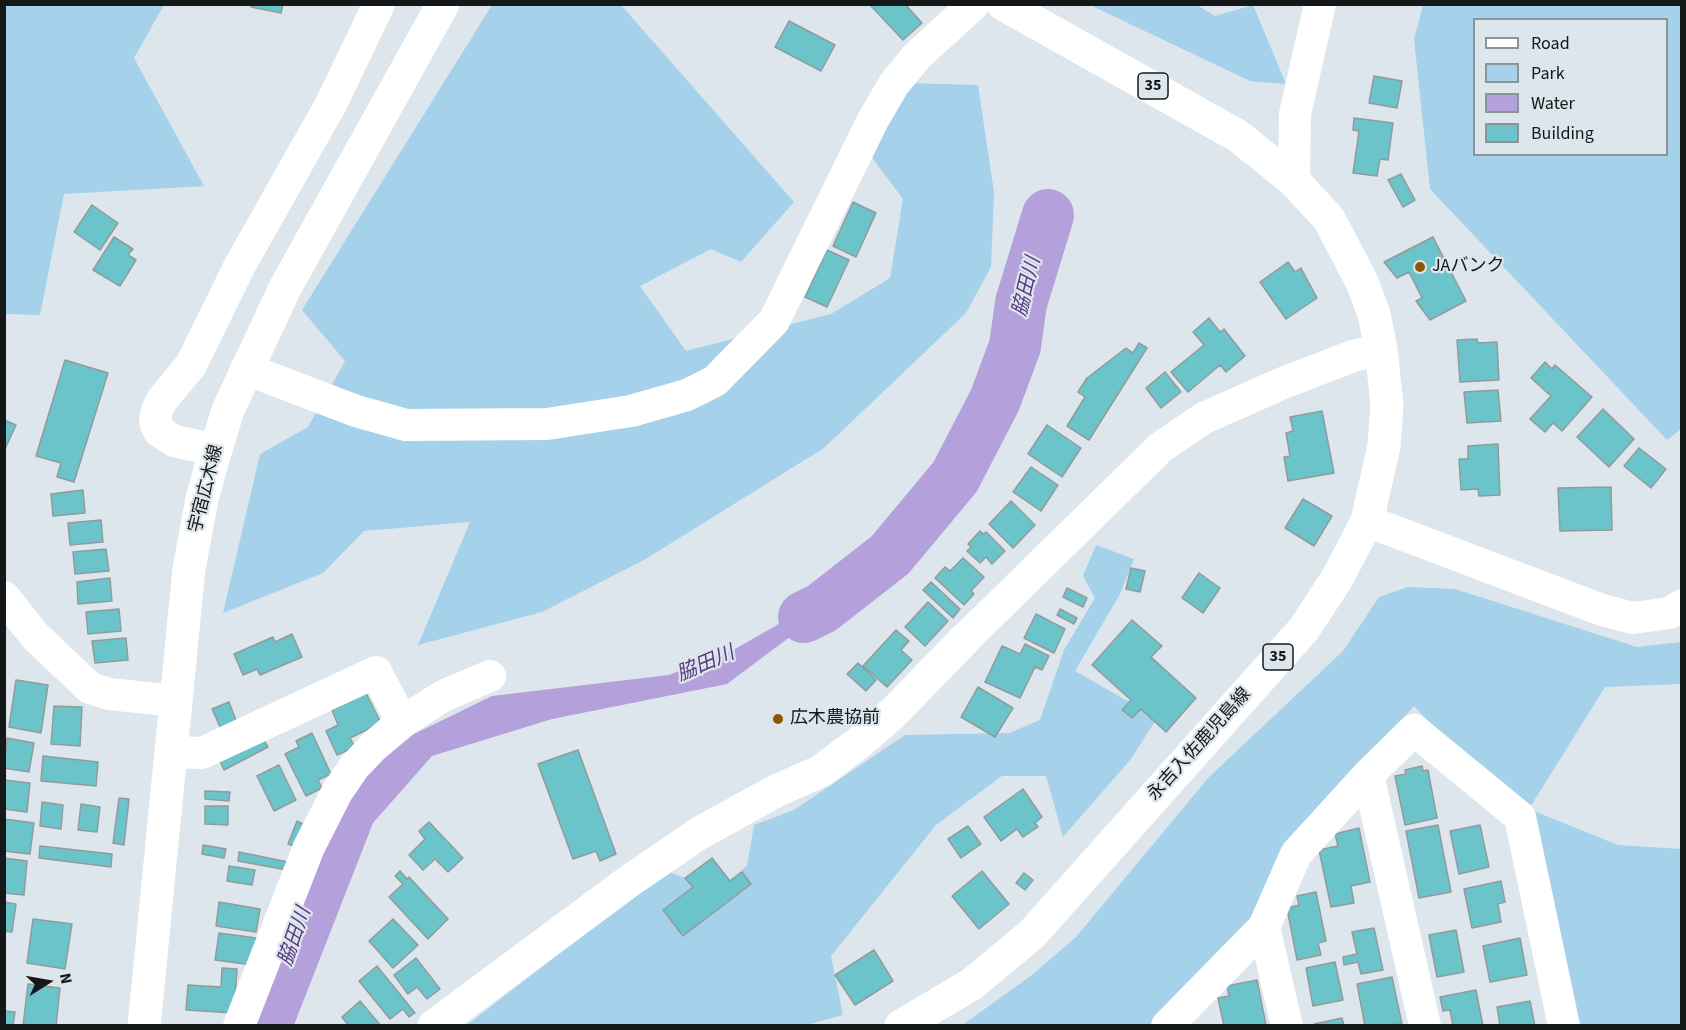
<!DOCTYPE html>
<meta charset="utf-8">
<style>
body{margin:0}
#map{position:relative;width:1686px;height:1030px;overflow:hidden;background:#dde6ec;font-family:"Source Sans 3",sans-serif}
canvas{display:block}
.frame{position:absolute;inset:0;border:6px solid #141819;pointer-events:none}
.legend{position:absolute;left:1473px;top:18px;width:195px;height:138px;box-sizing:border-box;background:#dde6ec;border:2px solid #8d9498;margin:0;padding:8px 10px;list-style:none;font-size:18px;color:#141819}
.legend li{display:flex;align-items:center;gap:12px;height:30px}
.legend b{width:30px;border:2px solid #8d9498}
.north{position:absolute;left:18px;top:952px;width:60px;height:60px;-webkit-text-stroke:4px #dde6ec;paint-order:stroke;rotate:79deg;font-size:16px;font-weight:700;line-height:24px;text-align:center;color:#141819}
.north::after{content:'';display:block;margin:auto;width:21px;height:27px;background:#141819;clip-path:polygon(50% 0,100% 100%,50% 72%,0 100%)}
</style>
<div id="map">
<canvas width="1686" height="1030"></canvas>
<div class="frame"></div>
<ul class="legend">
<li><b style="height:8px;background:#fff"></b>Road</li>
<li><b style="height:16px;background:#a6d1eb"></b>Park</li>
<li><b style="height:16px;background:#b4a0db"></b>Water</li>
<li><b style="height:16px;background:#6cc4cb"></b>Building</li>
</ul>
<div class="north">N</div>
</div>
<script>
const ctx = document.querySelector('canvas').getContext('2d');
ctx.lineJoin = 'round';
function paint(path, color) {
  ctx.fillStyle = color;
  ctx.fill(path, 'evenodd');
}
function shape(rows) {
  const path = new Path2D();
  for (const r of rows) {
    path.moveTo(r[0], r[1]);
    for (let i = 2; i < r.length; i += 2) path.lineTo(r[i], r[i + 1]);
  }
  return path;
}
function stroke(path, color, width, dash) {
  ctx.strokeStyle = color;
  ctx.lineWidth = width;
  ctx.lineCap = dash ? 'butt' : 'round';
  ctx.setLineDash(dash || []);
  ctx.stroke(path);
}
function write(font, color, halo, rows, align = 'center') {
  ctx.font = font + ' "Source Sans 3","Noto Sans JP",sans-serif';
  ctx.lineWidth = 4.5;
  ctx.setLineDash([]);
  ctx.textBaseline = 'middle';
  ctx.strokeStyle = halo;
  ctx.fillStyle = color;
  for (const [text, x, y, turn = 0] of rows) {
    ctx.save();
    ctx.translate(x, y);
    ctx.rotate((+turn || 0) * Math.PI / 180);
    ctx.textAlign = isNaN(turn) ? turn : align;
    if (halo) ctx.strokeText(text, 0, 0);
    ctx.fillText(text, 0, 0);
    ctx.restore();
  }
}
paint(shape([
 [5,4,164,5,134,58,204,186,64,194,40,315,5,314],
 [492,5,621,5,794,202,741,262,711,249,640,286,686,351,831,314,890,278,903,199,870,155,905,83,978,85,994,192,991,267,966,313,824,448,644,560,542,612,418,645,470,522,364,531,323,573,223,613,260,454,308,427,345,361,302,310],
 [1090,5,1197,5,1215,16,1253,5,1286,84,1250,81],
 [1423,5,1681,5,1682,428,1667,440,1430,189,1414,39],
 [1474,20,1666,20,1666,154,1474,154],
 [1096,545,1134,559,1120,594,1075,671,1157,718,1131,759,1063,837,1046,776,1002,776,936,825,831,956,843,1015,803,1026,466,1026,665,871,718,889,747,866,754,825,794,810,905,735,1009,733,1040,720,1064,650,1095,598,1083,576],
 [1408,587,1455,589,1637,647,1681,642,1681,684,1605,687,1529,809,1618,845,1681,849,1681,1025,1580,1025,1529,810,1486,782,1414,706,1287,844,1247,925,1150,1025,961,1026,1032,975,1077,936,1208,778,1343,651,1379,597]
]), '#a6d1eb');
paint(shape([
 [898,556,727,684,552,719,432,756,373,823,294,1025,254,1026,315,854,369,771,414,734,492,696,669,675,735,649]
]), '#b4a0db');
stroke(shape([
 [804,617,822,608,890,555,955,477,995,400,1015,346,1021,303,1048,215]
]), '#b4a0db', 52);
const building = shape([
 [252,4,283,4,281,13,251,7,252,4],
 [905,4,922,23,903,40,870,5,905,4],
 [789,21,835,45,821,71,775,47,789,21],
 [1374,76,1402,81,1397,108,1369,103,1374,76],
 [1354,118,1393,123,1388,160,1380,159,1377,176,1353,173,1359,131,1353,130,1354,118],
 [1401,174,1415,200,1403,207,1388,180,1401,174],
 [853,202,876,213,856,257,833,246,853,202],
 [92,205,118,223,100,250,74,232,92,205],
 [114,237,133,249,128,255,136,260,120,286,93,270,114,237],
 [1433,237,1466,301,1430,320,1416,301,1422,298,1409,272,1397,278,1384,262,1433,237],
 [827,250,849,260,827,307,805,297,827,250],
 [1288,262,1295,272,1301,268,1317,298,1286,319,1260,282,1288,262],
 [1209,318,1220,332,1224,329,1245,356,1226,372,1220,365,1188,392,1171,372,1204,345,1193,332,1209,318],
 [1477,339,1478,343,1497,342,1499,380,1460,382,1457,340,1477,339],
 [1139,343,1147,348,1089,440,1067,426,1085,397,1078,392,1087,378,1126,348,1133,353,1139,343],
 [65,360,108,373,74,482,57,477,61,463,36,456,65,360],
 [1545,362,1552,369,1555,365,1592,397,1562,431,1553,423,1545,432,1530,419,1551,396,1531,378,1545,362],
 [1165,372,1181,392,1161,408,1146,388,1165,372],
 [1498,390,1501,421,1467,423,1464,392,1498,390],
 [1603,409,1634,439,1609,467,1577,437,1603,409],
 [1322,411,1334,473,1288,481,1284,457,1290,456,1286,433,1293,431,1290,417,1322,411],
 [4,420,16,425,5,449,4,448,4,420],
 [1047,425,1081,448,1062,477,1028,454,1047,425],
 [1498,444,1500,495,1479,496,1478,489,1461,490,1459,459,1468,459,1468,446,1498,444],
 [1639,448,1666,469,1651,488,1624,466,1639,448],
 [1031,467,1058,485,1041,511,1013,492,1031,467],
 [1611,487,1612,530,1560,531,1558,488,1611,487],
 [83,490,85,513,53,516,51,494,83,490],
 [1303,499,1332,516,1314,546,1285,528,1303,499],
 [1011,501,1035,525,1013,548,989,524,1011,501],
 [101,520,103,542,70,545,68,523,101,520],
 [980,531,983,534,986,532,1005,551,992,564,986,557,980,563,967,551,971,547,968,544,980,531],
 [106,549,109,571,75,574,73,552,106,549],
 [963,558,984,577,971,591,974,594,964,605,935,578,945,567,950,571,963,558],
 [1131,568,1145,571,1140,592,1126,589,1131,568],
 [1199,573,1220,588,1203,613,1182,598,1199,573],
 [110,578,112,601,78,604,77,582,110,578],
 [931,582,960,609,953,618,923,590,931,582],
 [1067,588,1087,598,1083,607,1063,597,1067,588],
 [928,602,948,621,925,646,905,627,928,602],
 [119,609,121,631,88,634,86,612,119,609],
 [1060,609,1077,618,1074,624,1057,615,1060,609],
 [1036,614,1065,629,1054,653,1024,638,1036,614],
 [1132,620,1162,646,1151,657,1196,698,1166,732,1141,709,1132,718,1122,710,1131,700,1092,665,1132,620],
 [896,630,909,641,901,650,912,660,887,687,863,666,896,630],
 [292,634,302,657,260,675,257,669,243,675,234,654,273,637,275,642,292,634],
 [126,638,128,660,95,663,92,641,126,638],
 [1025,644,1049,656,1042,670,1035,667,1020,698,985,682,1002,646,1020,654,1025,644],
 [858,663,876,680,866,691,847,674,858,663],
 [16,680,48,685,41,733,9,727,16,680],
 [978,687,1013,708,995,737,961,717,978,687],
 [366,693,381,723,350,738,355,747,337,755,326,731,338,725,332,710,366,693],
 [229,702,237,723,221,729,212,709,229,702],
 [54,706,82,707,80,746,51,744,54,706],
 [312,733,331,774,318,780,322,788,306,796,285,754,299,747,296,741,312,733],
 [7,738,34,743,29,772,4,768,7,738],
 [263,739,268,747,224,770,220,761,263,739],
 [578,750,616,854,600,861,596,851,573,859,538,764,578,750],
 [43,756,98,762,96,786,41,781,43,756],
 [279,765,296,800,274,811,257,776,279,765],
 [1422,766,1423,771,1428,770,1437,818,1405,825,1395,776,1406,774,1405,770,1422,766],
 [4,780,30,783,27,812,4,809,4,780],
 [1023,789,1042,817,1035,823,1038,827,1023,837,1017,829,1001,841,984,817,1023,789],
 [205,791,230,792,229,801,205,799,205,791],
 [119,798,129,799,124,845,113,843,119,798],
 [42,802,63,805,61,829,40,826,42,802],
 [81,804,100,807,97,832,78,830,81,804],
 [205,806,228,806,228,825,205,824,205,806],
 [4,819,34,823,30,854,4,851,4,819],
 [297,821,305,825,296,847,288,844,297,821],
 [429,822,463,858,448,872,435,859,423,870,409,855,425,839,419,831,429,822],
 [1438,825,1451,892,1419,898,1406,831,1438,825],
 [1480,825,1489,867,1459,874,1450,831,1480,825],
 [968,826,981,844,961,858,948,839,968,826],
 [1359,828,1370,882,1351,886,1354,903,1331,907,1319,850,1338,846,1335,834,1359,828],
 [203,845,226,849,224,858,202,854,203,845],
 [40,846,112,854,111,867,39,858,40,846],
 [239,852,288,862,287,870,238,861,239,852],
 [4,858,27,861,24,895,4,893,4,858],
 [712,858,730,881,742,872,751,884,683,936,663,910,693,887,685,878,712,858],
 [229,866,255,870,252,885,227,881,229,866],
 [400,871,407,879,409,877,448,919,428,939,389,897,403,884,395,876,400,871],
 [982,871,1009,904,979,929,952,896,982,871],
 [1024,873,1033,880,1025,890,1016,883,1024,873],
 [1501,881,1505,902,1498,904,1501,922,1472,928,1464,889,1501,881],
 [1316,892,1326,941,1318,943,1321,955,1297,960,1287,908,1299,905,1297,896,1316,892],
 [4,902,16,904,12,932,4,931,4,902],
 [219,902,260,909,256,932,216,926,219,902],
 [33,919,72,924,65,969,27,963,33,919],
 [393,919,418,945,393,968,369,941,393,919],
 [1374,928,1383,970,1361,974,1358,962,1344,965,1343,957,1357,954,1352,932,1374,928],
 [1456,930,1464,972,1437,977,1429,935,1456,930],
 [219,933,256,938,253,965,215,960,219,933],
 [1520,938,1527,975,1490,982,1483,946,1520,938],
 [874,950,893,981,855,1005,835,975,874,950],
 [416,958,440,989,427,999,417,987,408,994,394,975,416,958],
 [1335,962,1343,1000,1313,1006,1306,968,1335,962],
 [377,966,415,1013,409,1017,403,1009,390,1019,359,981,377,966],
 [222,968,237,969,234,1013,186,1010,188,985,221,987,222,968],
 [1392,977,1402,1024,1365,1026,1357,984,1392,977],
 [1257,980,1266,1025,1224,1026,1218,998,1229,996,1227,986,1257,980],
 [28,984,60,988,56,1026,23,1026,28,984],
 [1476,990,1483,1026,1453,1026,1450,1010,1443,1011,1440,997,1476,990],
 [360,1001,381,1026,349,1026,342,1017,360,1001],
 [1530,1001,1535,1026,1500,1026,1497,1007,1530,1001],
 [4,1011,15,1012,13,1026,4,1026,4,1011],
 [1342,1018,1344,1026,1314,1026,1314,1024,1342,1018]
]);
paint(building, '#6cc4cb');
stroke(building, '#919b9c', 1.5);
stroke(shape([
 [1294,181,1295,114,1320,4],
 [246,369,356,411,406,425,547,424,631,411,687,395,715,381,774,321,873,120,894,84,917,56,974,4],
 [216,450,174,441,159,431,155,422,157,410,162,400,191,365,239,267,331,104,379,4],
 [1367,521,1602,610,1633,618,1670,613,1682,605],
 [4,597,36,637,90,688,109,694,176,701],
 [964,640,1161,447,1204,418,1283,383,1353,356,1381,349],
 [171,752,202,753,376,672,402,722],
 [1368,775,1425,1026],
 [1264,927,1287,1026],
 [239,1026,309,847,337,792,354,767,375,745,402,722,443,696,490,676],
 [1167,1026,1264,927,1296,854,1368,775,1414,730,1520,817,1564,1026]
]), '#fff', 32);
stroke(shape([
 [144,1026,189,569,202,499,211,466,228,410,285,288,443,4],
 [434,1026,628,882,698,834,776,791,821,771,861,741,894,712,964,640]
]), '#fff', 33);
stroke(shape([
 [901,1026,972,984,1032,934,1304,629,1338,577,1367,521,1384,446,1387,405,1381,349,1374,314,1362,282,1329,219,1294,181,1238,136,1003,4]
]), '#fff', 33);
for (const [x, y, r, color] of [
 [1420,267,6,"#8b5703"],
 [778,719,6,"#8b5703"]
]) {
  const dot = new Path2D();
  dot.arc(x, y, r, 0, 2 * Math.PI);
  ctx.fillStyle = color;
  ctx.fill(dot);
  stroke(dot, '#dde6ec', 2);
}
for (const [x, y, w] of [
 [1153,86,30],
 [1278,657,30]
]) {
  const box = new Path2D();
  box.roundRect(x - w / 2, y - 13, w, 26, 4.5);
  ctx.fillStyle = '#dde6ec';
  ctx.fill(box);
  stroke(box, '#141819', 1.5);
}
write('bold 16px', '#141819', null, [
 ["35",1153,86],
 ["35",1278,657]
]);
write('18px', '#141819', '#dde6ec', [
 ["JAバンク",1432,267],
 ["広木農協前",790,719]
], 'left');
write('18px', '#141819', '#dde6ec', [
 ["宇宿広木線",207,489,-76],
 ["永吉入佐鹿児島線",1200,745,-48]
]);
write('italic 20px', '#573a81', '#dde6ec', [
 ["脇田川",1028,287,-76],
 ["脇田川",706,665,-23],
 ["脇田川",296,937,-71]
]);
</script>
